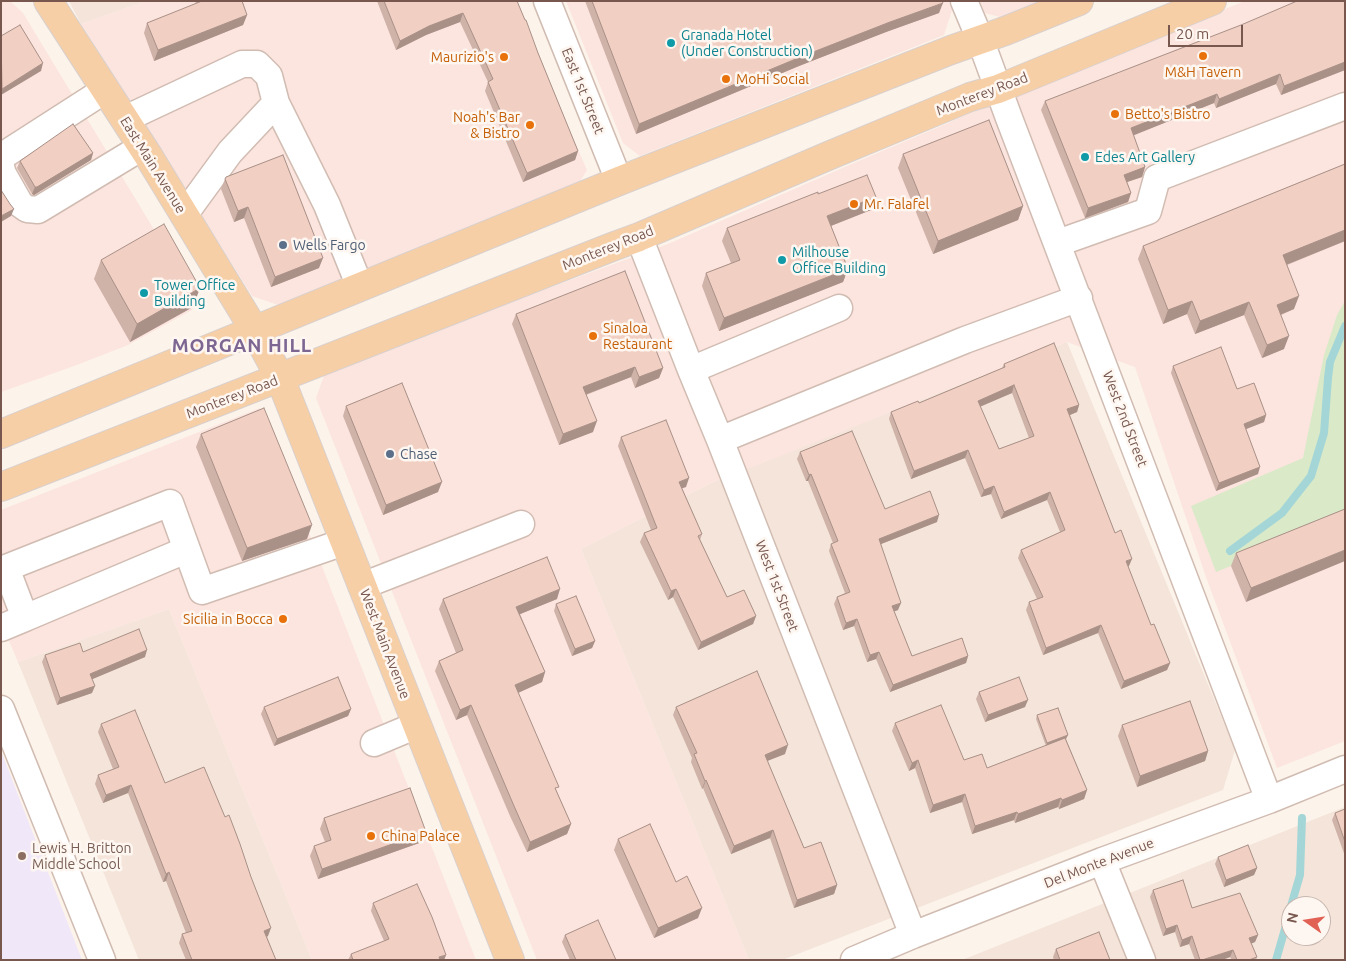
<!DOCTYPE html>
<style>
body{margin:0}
#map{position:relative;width:1346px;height:961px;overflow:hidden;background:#fcf3ea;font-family:Ubuntu,sans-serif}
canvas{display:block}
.frame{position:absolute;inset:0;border:2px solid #77574e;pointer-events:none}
.north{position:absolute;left:1281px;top:896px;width:50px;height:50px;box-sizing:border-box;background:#fef7f1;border:1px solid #c8b7b0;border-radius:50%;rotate:283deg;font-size:14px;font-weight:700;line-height:20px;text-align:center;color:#77574e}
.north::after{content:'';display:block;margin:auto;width:18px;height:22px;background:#e16255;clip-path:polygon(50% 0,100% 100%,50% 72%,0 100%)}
.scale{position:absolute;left:1168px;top:25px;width:75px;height:22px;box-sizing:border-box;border:2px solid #77574e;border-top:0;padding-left:6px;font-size:15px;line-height:18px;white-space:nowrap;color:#77574e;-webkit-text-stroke:4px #fef7f1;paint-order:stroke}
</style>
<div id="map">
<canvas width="1346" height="961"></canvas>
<div class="frame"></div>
<div class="north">N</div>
<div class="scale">20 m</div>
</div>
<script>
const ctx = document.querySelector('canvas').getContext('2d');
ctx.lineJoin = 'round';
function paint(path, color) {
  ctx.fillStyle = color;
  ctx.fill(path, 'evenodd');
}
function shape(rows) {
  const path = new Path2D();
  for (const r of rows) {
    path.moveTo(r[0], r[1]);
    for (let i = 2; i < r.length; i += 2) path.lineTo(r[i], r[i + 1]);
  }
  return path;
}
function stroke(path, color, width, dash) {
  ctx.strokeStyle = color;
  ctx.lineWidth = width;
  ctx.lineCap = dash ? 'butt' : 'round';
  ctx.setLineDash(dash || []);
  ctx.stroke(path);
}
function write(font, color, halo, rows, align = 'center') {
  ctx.font = font + ' Ubuntu,sans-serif';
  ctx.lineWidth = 5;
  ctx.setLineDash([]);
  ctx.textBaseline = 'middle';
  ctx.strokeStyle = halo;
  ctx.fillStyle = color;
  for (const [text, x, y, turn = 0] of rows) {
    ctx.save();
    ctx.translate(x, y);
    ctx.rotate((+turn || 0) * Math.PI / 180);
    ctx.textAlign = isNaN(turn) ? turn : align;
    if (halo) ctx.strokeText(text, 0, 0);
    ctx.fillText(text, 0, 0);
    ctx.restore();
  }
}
paint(shape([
 [69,1,146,1,81,24],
 [1067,342,1235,750,1223,790,782,960,749,960,581,549,711,483],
 [169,609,312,960,139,960,18,662],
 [1345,807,1345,960,962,960],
 [1291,906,1321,906,1321,936,1291,936]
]), '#f4e4d9');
paint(shape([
 [1,1,10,1,23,13,196,299,192,310,128,345,74,366,1,392],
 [146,1,513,1,587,170,574,191,281,306,252,296,81,24],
 [566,1,948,1,952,10,944,35,640,156,623,143],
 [980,1,1067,1,1011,20,985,13],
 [1245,1,1345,1,1345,741,1277,768,1206,577,1135,367,1067,342,763,463,711,483,581,549,749,960,537,960,316,398,326,370,668,244,854,163,946,124,990,103],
 [260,408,476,960,312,960,169,609,18,662,1,622,1,510]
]), '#fce4df');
paint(shape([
 [1,751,82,960,1,960]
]), '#f0e7f9');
paint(shape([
 [1345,301,1345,520,1216,572,1191,506,1303,458,1324,355,1337,315]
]), '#daeac8');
stroke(shape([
 [1230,551,1282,513,1311,476,1324,433,1328,378,1330,362,1345,326],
 [1291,906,1300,875,1302,818],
 [1276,960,1291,908]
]), '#a5d6d7', 8);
const minor = shape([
 [547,1,619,181],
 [964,1,980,39,1009,118,1269,800],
 [125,119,242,64,257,64,269,76,276,103,327,205,360,287],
 [1,162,4,155,105,90],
 [1,167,3,174,20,204,27,209,38,210,142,147],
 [184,215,230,152,276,103],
 [639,237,691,370,720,440,913,935],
 [1058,243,1148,211,1157,178,1345,106],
 [691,370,839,308],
 [720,440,965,340,1079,298],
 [6,568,25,618,186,550],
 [1,570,170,503,202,591,344,542],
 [362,586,521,524],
 [1,628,25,618],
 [1,709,102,960],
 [374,743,417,725],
 [1102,861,1142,960],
 [854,960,913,935,1102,861,1269,800,1345,769]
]);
const major = shape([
 [48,1,149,157,255,331,280,378,510,960],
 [1,434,619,181,951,50,1005,31,1079,1],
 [1,487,612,247,639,237,828,156,970,97,998,89,1212,1]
]);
stroke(minor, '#d1bcb2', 29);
stroke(major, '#d9d0cd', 30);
stroke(minor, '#fff', 26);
stroke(major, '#f7cfa6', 28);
paint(shape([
 [195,1,242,1,247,15,243,25,154,61,144,33,147,23,196,4],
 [377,1,517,1,578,151,575,160,523,182,485,91,488,82,460,22,426,35,396,50],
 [585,1,942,1,939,13,886,32,799,66,636,134],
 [1345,1,1345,70,1281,95,1276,84,1216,108,1214,103,1133,135,1145,167,1142,177,1127,182,1131,193,1128,202,1085,218,1041,110,1045,101],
 [93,153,91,160,34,195,32,194,17,168,20,161],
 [903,154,1023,206,1018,220,933,254,898,168],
 [1345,164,1345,241,1287,265,1294,309,1281,315,1284,349,1262,358,1244,315,1195,334,1187,314,1163,324,1138,259,1143,246],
 [225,179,319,268,271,287,244,218,234,222,221,189],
 [818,194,871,210,831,226,848,269,843,282,719,331,702,286,706,273,731,263,722,241,727,228],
 [101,260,193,307,130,342,94,279],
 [516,314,663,368,659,378,635,388,631,377,586,395,593,432,559,445,512,324],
 [1004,364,1079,405,1077,412,1070,415,1115,533,1129,566,1128,566,1151,625,1170,663,1167,670,1121,689,1098,633,1043,655,1026,610,1029,602,1037,599,1018,558,1021,550,1060,532,1047,500,1001,519,991,494,981,497,965,458,911,479,889,419,891,412,919,403,1002,368],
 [1012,393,1029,438,999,449,980,406],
 [1173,366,1266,415,1264,422,1246,429,1258,474,1216,491,1171,373],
 [346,406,438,492,383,515,343,416],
 [201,434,307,539,242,561,196,447],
 [621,437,686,487,682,488,702,534,700,540,727,597,756,616,753,624,698,650,673,597,668,600,640,542,644,533,651,530,618,446],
 [800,452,885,509,937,522,881,544,898,610,894,611,912,656,968,656,966,663,890,692,876,659,867,662,854,626,843,630,834,604,837,597,845,593,829,551,831,544,833,543,808,481,806,481,797,459],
 [1345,509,1246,602,1231,566,1236,553],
 [443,599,557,599,520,614,545,672,542,682,518,693,557,792,571,824,567,834,527,852,510,816,467,715,456,720,435,671,439,661,456,653,439,609],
 [556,604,595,641,592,648,572,656,554,611],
 [83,652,145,657,92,679,92,693,57,705,42,662,45,655],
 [979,692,1025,707,985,722,976,699],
 [264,707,351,709,348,716,274,746,261,714],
 [676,707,785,754,767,761,804,848,837,885,834,894,794,908,770,838,731,854,703,788,702,789,691,762,692,758,673,715],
 [1037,715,1066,739,1087,790,1084,799,1059,809,1058,807,1015,823,1014,820,972,834,962,802,930,813,915,768,909,771,892,731,895,723,964,760,987,768,1046,746,1036,719],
 [101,724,165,783,268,936,267,937,276,960,186,960,179,943,182,934,186,933,166,881,163,882,128,793,103,803,95,784,98,775,113,769,98,732],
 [1122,725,1208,751,1205,761,1137,787,1118,736],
 [1345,809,1345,856,1332,820,1335,813],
 [324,818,422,842,318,879,310,856,314,846,325,842,320,829],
 [618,839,676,882,698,918,654,938,614,850],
 [1218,857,1257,868,1254,875,1224,887,1215,864],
 [1153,890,1192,908,1258,935,1255,942,1251,943,1257,957,1256,960,1232,960,1230,957,1222,960,1195,960,1189,944,1180,947,1175,932,1163,936,1150,897],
 [373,903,446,955,444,960,353,960,384,941,371,911],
 [565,935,616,960,570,960,562,942],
 [1056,949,1110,960,1054,960,1053,957],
 [351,954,353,960,348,960]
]), '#cfb2a8');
paint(shape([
 [943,3,939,13,886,32,799,66,636,134,639,124,803,56,890,22],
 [463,13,460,22,426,35,396,50,400,41,429,26],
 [247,15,243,25,154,61,158,50],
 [1345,62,1345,70,1281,95,1284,86],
 [43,63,41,71,1,95,2,89],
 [1280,74,1276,84,1216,108,1219,99],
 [1217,94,1214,103,1127,138,1131,128],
 [578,151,575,160,523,182,527,173],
 [93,153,91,160,34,195,32,194,35,187],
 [1145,167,1142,177,1121,184,1124,175],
 [1131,193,1128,202,1085,218,1088,208],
 [876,197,871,210,823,229,827,216],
 [1023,206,1018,220,933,254,938,241],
 [248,207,244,218,234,222,238,211],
 [14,209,11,216,1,222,1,216],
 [1345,230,1345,241,1278,268,1283,255],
 [323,258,319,268,271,287,275,277],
 [848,269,843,282,719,331,724,318],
 [200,288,193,307,130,342,137,324],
 [1299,296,1294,309,1272,318,1277,305],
 [1192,301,1187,314,1163,324,1168,310],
 [1249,302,1244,315,1195,334,1200,321],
 [1289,336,1284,349,1262,358,1267,345],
 [635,367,631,377,579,397,583,387],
 [663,368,659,378,635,388,639,377],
 [1014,385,1012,393,975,409,978,401],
 [1079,405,1077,412,1065,417,1067,409],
 [1266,415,1264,422,1241,431,1244,424],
 [597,421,593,432,559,445,563,434],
 [968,450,965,458,911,479,914,471],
 [1260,467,1258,474,1216,491,1219,483],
 [811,474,808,481,806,481,809,475],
 [689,478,686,487,676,490,679,482],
 [442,482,438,492,383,515,386,505],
 [994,486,991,494,981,497,984,490],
 [1050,492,1047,500,1001,519,1004,512],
 [939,515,937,522,876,546,879,539],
 [312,525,307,539,242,561,247,548],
 [1345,550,1345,561,1246,602,1251,588],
 [1132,559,1129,566,1123,568,1126,561],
 [560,589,557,599,513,617,516,607],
 [676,589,673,597,668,600,671,591],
 [901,603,898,610,890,613,892,606],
 [756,616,753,624,698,650,701,642],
 [857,619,854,626,843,630,846,623],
 [1101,625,1098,633,1043,655,1046,648],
 [595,641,592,648,572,656,575,649],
 [147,650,145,657,88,681,90,674],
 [879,652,876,659,867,662,870,655],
 [968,656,966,663,890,692,893,685],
 [1170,663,1167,670,1121,689,1124,681],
 [545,672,542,682,511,696,515,685],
 [95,686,92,693,57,705,60,698],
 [1028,700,1025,707,985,722,988,715],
 [471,705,467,715,456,720,460,710],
 [351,709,348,716,274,746,277,739],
 [1068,735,1066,739,1046,746,1047,743],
 [788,745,785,754,762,763,765,755],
 [1208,751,1205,761,1137,787,1140,776],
 [918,760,915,768,909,771,912,763],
 [706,780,703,788,702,789,705,781],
 [131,785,128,793,103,803,106,795],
 [1087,790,1084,799,1059,809,1062,800],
 [965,794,962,802,930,813,933,805],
 [1061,798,1058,807,1015,823,1018,814],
 [1017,812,1014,820,972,834,975,826],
 [571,824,567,834,527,852,530,842],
 [773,830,770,838,731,854,734,846],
 [426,832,422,842,318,879,322,869],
 [1257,868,1254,875,1224,887,1226,880],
 [169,872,166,881,163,882,166,874],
 [837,885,834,894,794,908,797,900],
 [702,908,698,918,654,938,658,928],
 [1177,925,1175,932,1163,936,1166,929],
 [271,928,268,936,261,939,264,931],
 [1258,935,1255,942,1246,946,1249,938],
 [1192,936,1189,944,1180,947,1182,940],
 [1233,950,1230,957,1222,960,1202,960],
 [446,955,444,960,439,960,439,957]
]), '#a99188');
const building = shape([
 [202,1,242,1,247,15,158,50,147,23,202,1],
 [384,1,517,1,525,20,526,20,538,53,578,151,527,173,488,82,493,79,463,13,429,26,400,41,384,1],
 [592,1,942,1,943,3,890,22,803,56,639,124,592,1],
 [1297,1,1345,1,1345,62,1284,86,1280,74,1219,99,1217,94,1131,128,1145,167,1124,175,1131,193,1088,208,1045,101,1241,25,1297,1],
 [20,25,43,63,2,89,1,36,20,25],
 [989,120,1023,206,938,241,903,154,989,120],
 [73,124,93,153,37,187,35,187,20,161,73,124],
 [283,155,323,258,275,277,248,207,238,211,225,179,226,177,283,155],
 [1345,164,1345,230,1283,255,1299,296,1277,305,1289,336,1267,345,1249,302,1200,321,1192,301,1168,310,1143,246,1345,164],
 [867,175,876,197,827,216,848,269,724,318,706,273,740,260,727,228,818,192,818,194,867,175],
 [1,190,10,204,14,209,1,216,1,190],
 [164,224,200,288,137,324,101,260,164,224],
 [625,271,663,368,639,377,635,367,583,387,597,421,563,434,516,314,625,271],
 [1054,343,1079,405,1067,409,1115,533,1121,530,1132,559,1126,561,1151,625,1154,624,1170,663,1124,681,1101,625,1046,648,1029,602,1043,597,1021,550,1065,530,1050,492,1004,512,994,486,984,490,968,450,914,471,891,412,918,401,919,403,1005,367,1004,364,1054,343],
 [1014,385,1034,436,999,449,978,401,1014,385],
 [1221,347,1237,389,1254,383,1266,415,1244,424,1260,467,1219,483,1173,366,1221,347],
 [402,383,442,482,386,505,346,406,402,383],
 [264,408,312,525,247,548,201,434,264,408],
 [666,420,689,478,679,482,702,534,698,536,727,597,744,590,756,616,701,642,676,589,671,591,644,533,657,528,621,437,666,420],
 [852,431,885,509,930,491,939,515,879,539,901,603,892,606,912,656,962,638,968,656,893,685,879,652,870,655,857,619,846,623,837,597,850,592,831,544,838,541,811,474,809,475,800,452,852,431],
 [1345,509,1345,550,1251,588,1236,553,1345,509],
 [547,557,560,589,516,607,545,672,515,685,559,787,555,788,571,824,530,842,514,806,471,705,460,710,439,661,463,650,443,599,547,557],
 [576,596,595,641,575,649,556,604,576,596],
 [139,629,147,650,90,674,95,686,60,698,45,655,80,643,83,652,139,629],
 [757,671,788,745,765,755,804,848,821,842,837,885,797,900,773,830,734,846,706,780,705,781,694,754,697,753,676,707,757,671],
 [338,677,351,709,277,739,264,707,338,677],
 [1019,677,1028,700,988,715,979,692,1019,677],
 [1190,701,1208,751,1140,776,1122,725,1190,701],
 [941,705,964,760,982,754,987,768,1065,738,1087,790,1062,800,1061,798,1018,814,1017,812,975,826,965,794,933,805,918,760,912,763,895,723,941,705],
 [1058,708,1068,735,1047,743,1037,715,1058,708],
 [135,710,165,783,204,767,225,817,229,815,240,844,251,877,271,928,264,931,276,960,192,960,182,934,192,931,169,872,166,874,131,785,106,795,98,775,119,767,101,724,135,710],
 [410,788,426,832,322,869,314,846,331,840,324,818,410,788],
 [1345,809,1345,842,1335,813,1345,809],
 [650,824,676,882,687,876,702,908,658,928,618,839,650,824],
 [1248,845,1257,868,1226,880,1218,857,1248,845],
 [1183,880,1192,908,1240,893,1258,935,1249,938,1257,957,1249,960,1237,960,1233,950,1202,960,1200,960,1192,936,1182,940,1177,925,1166,929,1153,890,1183,880],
 [417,884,432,917,446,955,439,957,440,960,353,960,351,954,389,939,373,903,417,884],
 [598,920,616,960,576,960,565,935,598,920],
 [1099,932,1110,960,1060,960,1056,949,1099,932]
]);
paint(building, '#f1cfc3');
stroke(building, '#a99188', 1);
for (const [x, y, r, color] of [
 [671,43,5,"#0f9aa8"],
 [1203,56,5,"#e8710a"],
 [504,57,5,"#e8710a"],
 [726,79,5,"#e8710a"],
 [1115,114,5,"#e8710a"],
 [530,125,5,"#e8710a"],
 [1085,157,5,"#0f9aa8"],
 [854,204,5,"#e8710a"],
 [283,245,5,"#5c6f8a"],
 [782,260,5,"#0f9aa8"],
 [144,293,5,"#0f9aa8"],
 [593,336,5,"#e8710a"],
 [390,454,5,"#5c6f8a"],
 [283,619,5,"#e8710a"],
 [371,836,5,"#e8710a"],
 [22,856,5,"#8d6e63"]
]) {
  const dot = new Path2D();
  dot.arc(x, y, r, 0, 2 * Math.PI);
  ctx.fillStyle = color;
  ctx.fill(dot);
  stroke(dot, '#fef7f1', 2);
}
write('14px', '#0d838f', '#fef7f1', [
 ["Granada Hotel",681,35],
 ["(Under Construction)",681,51],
 ["Edes Art Gallery",1095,157],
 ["Milhouse",792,252],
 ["Office Building",792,268],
 ["Tower Office",154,285],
 ["Building",154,301]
], 'left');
write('14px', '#c56008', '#fef7f1', [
 ["Maurizio's",494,57,"right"],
 ["M&H Tavern",1203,72,"center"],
 ["MoHi Social",736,79],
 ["Betto's Bistro",1125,114],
 ["Noah's Bar",520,117,"right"],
 ["& Bistro",520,133,"right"],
 ["Mr. Falafel",864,204],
 ["Sinaloa",603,328],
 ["Restaurant",603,344],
 ["Sicilia in Bocca",273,619,"right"],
 ["China Palace",381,836]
], 'left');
write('14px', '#77574e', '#fef7f1', [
 ["East 1st Street",583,91,68],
 ["Monterey Road",982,94,-21],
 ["East Main Avenue",153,165,58],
 ["Monterey Road",608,248,-22],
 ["Monterey Road",232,397,-21],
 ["West 2nd Street",1125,419,69],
 ["West 1st Street",777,586,69],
 ["West Main Avenue",385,644,69],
 ["Del Monte Avenue",1099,863,-21]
]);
write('14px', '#4e5e75', '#fef7f1', [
 ["Wells Fargo",293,245],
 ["Chase",400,454]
], 'left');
write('14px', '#785e54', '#fef7f1', [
 ["Lewis H. Britton",32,848],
 ["Middle School",32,864]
], 'left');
ctx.letterSpacing = '1px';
write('bold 19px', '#7d6692', '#fef7f1', [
 ["MORGAN HILL",242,346]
]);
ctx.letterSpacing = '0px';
</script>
